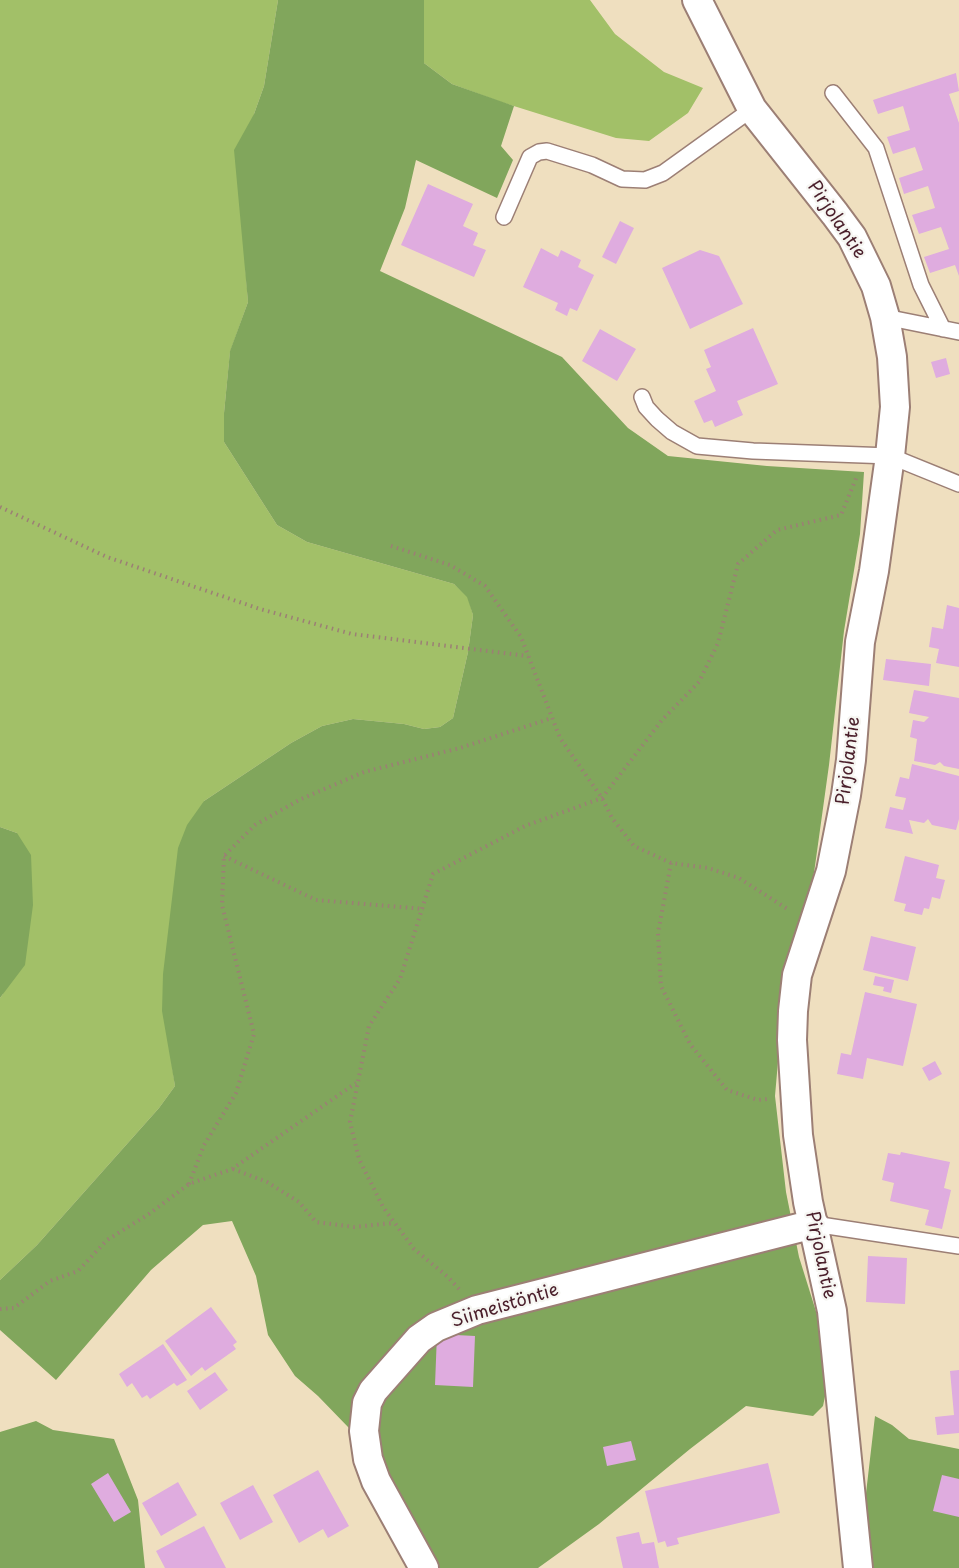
<!DOCTYPE html>
<meta charset="utf-8">
<style>
body{margin:0}
canvas{display:block;background:#efdfbf}
</style>
<canvas width="959" height="1568"></canvas>
<script>
const ctx = document.querySelector('canvas').getContext('2d');
ctx.lineJoin = 'round';
function paint(path, color) {
  ctx.fillStyle = color;
  ctx.fill(path, 'evenodd');
}
function shape(rows) {
  const path = new Path2D();
  for (const r of rows) {
    path.moveTo(r[0], r[1]);
    for (let i = 2; i < r.length; i += 2) path.lineTo(r[i], r[i + 1]);
  }
  return path;
}
function stroke(path, color, width, dash) {
  ctx.strokeStyle = color;
  ctx.lineWidth = width;
  ctx.lineCap = dash ? 'butt' : 'round';
  ctx.setLineDash(dash || []);
  ctx.stroke(path);
}
function write(font, color, halo, rows, align = 'center') {
  ctx.font = font + ' "Playpen Sans",sans-serif';
  ctx.lineWidth = 4.5;
  ctx.setLineDash([]);
  ctx.textBaseline = 'middle';
  ctx.strokeStyle = halo;
  ctx.fillStyle = color;
  for (const [text, x, y, turn = 0] of rows) {
    ctx.save();
    ctx.translate(x, y);
    ctx.rotate((+turn || 0) * Math.PI / 180);
    ctx.textAlign = isNaN(turn) ? turn : align;
    if (halo) ctx.strokeText(text, 0, 0);
    ctx.fillText(text, 0, 0);
    ctx.restore();
  }
}
paint(shape([
 [0,0,278,0,264,86,254,114,243,236,248,302,230,352,224,413,224,442,277,525,307,542,454,584,468,597,473,615,468,652,453,718,440,727,424,729,404,724,353,719,322,726,291,743,204,801,170,1051,175,1086,159,1108,37,1245,0,1280,0,998,3,994,17,833,0,827],
 [424,0,590,0,615,34,664,72,703,88,688,113,649,141,616,138,501,102,452,84,424,63]
]), '#a2c068');
paint(shape([
 [278,0,424,0,424,63,452,84,514,106,501,146,513,160,497,198,416,160,405,208,380,271,562,357,628,428,668,456,767,466,864,472,860,534,844,631,829,765,814,873,784,992,775,1096,786,1192,799,1257,819,1321,828,1382,823,1406,813,1416,746,1406,690,1449,599,1524,538,1568,440,1568,412,1526,378,1458,318,1396,295,1376,268,1335,256,1276,232,1221,203,1225,151,1270,56,1380,0,1330,0,1280,37,1245,159,1108,175,1086,162,1011,163,974,178,848,187,825,204,801,291,743,322,726,353,719,404,724,424,729,440,727,453,718,468,652,473,615,467,597,454,584,307,542,277,525,224,442,224,413,230,351,248,302,234,150,254,114,264,86],
 [0,827,17,833,31,855,33,905,25,965,0,998],
 [875,1416,892,1425,909,1439,959,1449,959,1568,870,1568,863,1519],
 [36,1421,53,1430,114,1439,138,1500,145,1568,0,1568,0,1432]
]), '#81a65c');
paint(shape([
 [956,73,959,91,949,94,959,123,959,276,955,265,930,273,924,257,949,249,941,227,919,234,912,215,935,208,928,186,904,194,899,178,923,170,915,147,893,154,887,137,910,130,903,106,878,114,873,100],
 [428,184,473,204,463,226,478,233,473,245,486,250,474,277,401,245],
 [620,221,634,228,616,264,602,257],
 [541,248,558,257,561,250,581,260,578,267,594,275,577,311,570,308,567,316,555,310,558,303,523,287],
 [700,250,719,256,743,304,690,329,662,268],
 [753,328,778,384,737,401,743,415,715,427,712,420,704,423,694,401,716,391,706,369,711,367,704,350],
 [600,329,636,349,617,381,582,361],
 [946,358,950,374,936,378,931,362],
 [947,605,959,608,959,667,936,663,939,649,929,647,932,627,943,629],
 [886,659,931,664,929,686,883,680],
 [914,690,959,698,959,769,944,766,940,762,935,765,914,761,917,739,910,737,913,720,924,722,929,717,909,713],
 [912,764,959,776,959,819,956,830,932,825,928,819,924,823,909,820,913,834,885,828,890,807,903,810,906,798,895,796,900,777,909,779],
 [905,856,939,865,936,878,945,880,940,899,932,897,929,909,924,908,922,915,904,911,906,904,894,901],
 [871,936,916,947,908,981,863,970],
 [875,976,894,980,891,993,883,991,884,987,873,985],
 [865,992,917,1004,903,1066,867,1058,863,1079,837,1074,841,1053,851,1055],
 [935,1061,942,1074,929,1081,922,1068],
 [901,1152,950,1162,944,1188,951,1190,942,1229,925,1225,929,1210,890,1201,894,1183,882,1180,888,1153,900,1155],
 [868,1256,907,1258,905,1304,866,1302],
 [211,1307,237,1342,233,1345,236,1349,205,1371,202,1367,191,1376,165,1341],
 [437,1334,475,1336,473,1387,435,1385],
 [163,1344,187,1380,177,1386,174,1383,150,1399,147,1395,142,1398,132,1383,127,1387,119,1374],
 [959,1370,959,1433,937,1435,935,1417,954,1415,950,1371],
 [215,1372,228,1390,200,1410,187,1391],
 [631,1441,636,1460,607,1466,603,1447],
 [768,1463,780,1513,677,1538,679,1544,667,1547,665,1541,658,1543,645,1491],
 [318,1470,349,1526,328,1538,323,1529,299,1543,273,1495],
 [108,1473,131,1512,114,1522,91,1484],
 [942,1475,959,1479,959,1517,933,1511],
 [178,1482,197,1515,161,1536,142,1503],
 [253,1485,273,1522,240,1540,220,1503],
 [204,1526,226,1568,165,1568,156,1551],
 [639,1532,642,1544,654,1542,659,1568,623,1568,616,1537]
]), '#dfacdf');
const service = shape([
 [833,93,876,148,921,285,943,329],
 [504,217,530,157,539,152,547,151,592,165,622,179,645,180,663,173,752,109],
 [885,317,959,332],
 [642,397,646,407,657,419,672,432,697,446,753,451,890,456,959,484],
 [814,1224,959,1246]
]);
const minor = shape([
 [697,0,752,109,835,214,852,237,876,286,885,317,892,357,895,407,890,456,874,571,860,642,851,760,846,795,831,871,797,975,793,1011,792,1040,798,1135,808,1202,832,1311,858,1568],
 [424,1568,376,1481,368,1459,364,1431,367,1403,373,1391,419,1339,436,1327,477,1310,814,1224]
]);
stroke(service, '#9c7f75', 18);
stroke(minor, '#9c7f75', 32);
stroke(shape([
 [0,507,107,557,260,609,352,634,528,656],
 [391,546,450,565,485,586,521,637,560,738,602,798,612,818,634,846,671,863,708,868,739,878,789,910],
 [224,856,316,900,424,909],
 [671,863,658,933,661,986,690,1044,727,1090,758,1100,768,1099],
 [233,1169,267,1182,299,1202,316,1222,354,1227,393,1223],
 [189,1184,204,1145,236,1093,254,1034,222,905,224,856,255,825,299,800,364,772,460,748,552,718],
 [459,1289,448,1277,414,1249,383,1207,359,1159,350,1122,369,1026,400,979,433,874,525,826,602,798,662,720,699,682,718,643,738,564,777,530,841,515,857,476],
 [0,1309,14,1308,50,1281,78,1271,107,1240,149,1214,189,1184,232,1169,356,1083]
]), '#9c7f75', 4, [1.5, 4.5]);
stroke(service, '#fff', 15);
stroke(minor, '#fff', 28);
write('18px', '#4a1f2b', '#f6f6f2', [
 ["Pirjolantie",836,220,56],
 ["Pirjolantie",849,761,-83],
 ["Pirjolantie",820,1255,78],
 ["Siimeistöntie",505,1306,-17]
]);
</script>
